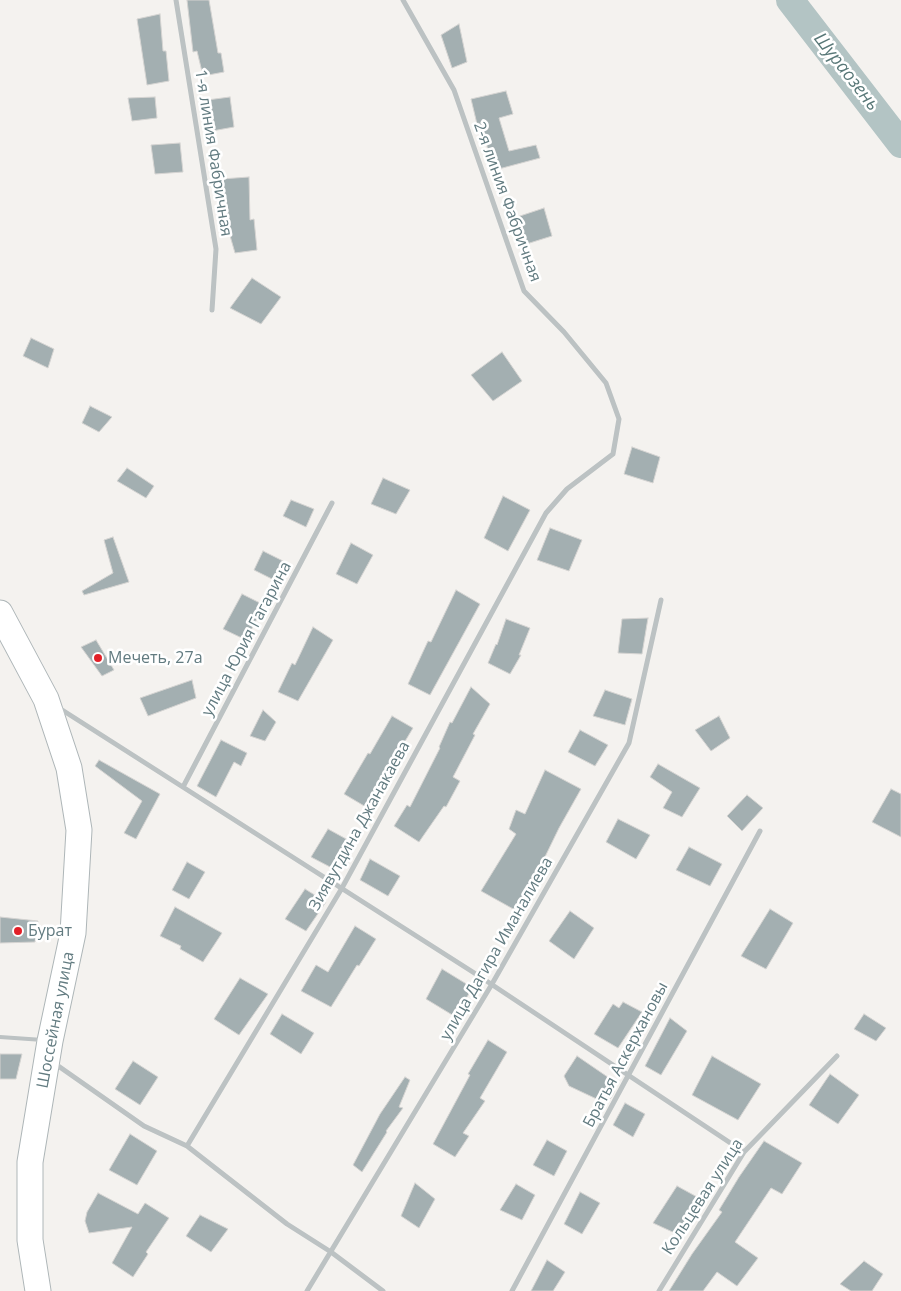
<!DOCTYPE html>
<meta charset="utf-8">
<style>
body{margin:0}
canvas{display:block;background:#f4f2ef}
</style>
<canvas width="901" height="1291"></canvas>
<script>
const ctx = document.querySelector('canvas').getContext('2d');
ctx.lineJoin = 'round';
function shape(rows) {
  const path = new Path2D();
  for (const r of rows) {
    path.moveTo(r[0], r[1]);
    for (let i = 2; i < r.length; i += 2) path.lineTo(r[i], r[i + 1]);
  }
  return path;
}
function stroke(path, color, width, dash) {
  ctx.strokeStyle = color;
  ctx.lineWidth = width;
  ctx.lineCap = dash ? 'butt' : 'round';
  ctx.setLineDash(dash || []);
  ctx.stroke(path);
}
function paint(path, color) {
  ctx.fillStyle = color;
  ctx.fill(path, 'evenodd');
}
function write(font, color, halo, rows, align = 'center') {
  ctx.font = font + ' "Open Sans",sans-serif';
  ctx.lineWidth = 5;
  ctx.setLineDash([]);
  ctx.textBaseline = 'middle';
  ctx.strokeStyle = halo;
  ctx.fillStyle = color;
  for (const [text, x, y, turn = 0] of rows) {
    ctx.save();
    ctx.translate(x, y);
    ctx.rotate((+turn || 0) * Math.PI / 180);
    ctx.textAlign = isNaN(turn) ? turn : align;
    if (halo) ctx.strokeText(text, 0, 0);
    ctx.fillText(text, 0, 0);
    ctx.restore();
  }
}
stroke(shape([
 [790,0,901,144]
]), '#b3c4c4', 28);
const building = shape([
 [187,0,209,0,218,53,221,53,224,72,203,76,197,51,193,52,187,0],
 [160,14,163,51,166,51,169,81,147,85,137,19,160,14],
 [459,24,467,62,452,68,441,35,459,24],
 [506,91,513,114,499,118,509,151,536,145,540,158,495,170,479,123,477,124,471,99,506,91],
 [155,97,157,118,132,121,128,98,155,97],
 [230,97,234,127,212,131,207,100,230,97],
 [180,143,183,172,155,174,151,145,180,143],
 [249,177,250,220,254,219,257,250,235,253,224,215,221,179,249,177],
 [544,208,552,236,520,246,511,219,544,208],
 [252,278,281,297,261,324,230,308,252,278],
 [31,338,54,349,48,368,23,356,31,338],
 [502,352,522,381,493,401,471,375,502,352],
 [90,406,112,417,99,432,82,423,90,406],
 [632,447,660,457,653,483,624,474,632,447],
 [127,468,154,486,146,498,117,481,127,468],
 [383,478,410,490,396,514,371,504,383,478],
 [503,496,530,510,508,551,484,538,503,496],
 [291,500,314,509,306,527,283,516,291,500],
 [550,528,582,540,569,571,537,560,550,528],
 [113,537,129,582,84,595,82,591,113,573,104,540,113,537],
 [351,543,373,555,357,584,336,574,351,543],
 [263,551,287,563,278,582,254,570,263,551],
 [456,590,480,604,430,695,408,684,428,641,431,642,456,590],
 [242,594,264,605,246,640,223,629,242,594],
 [648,618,642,654,618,653,622,619,648,618],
 [506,619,530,628,519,655,521,655,510,674,488,663,496,644,497,645,506,619],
 [313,627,333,640,298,701,278,692,292,663,295,665,313,627],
 [96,640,114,670,102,676,81,647,96,640],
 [192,680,196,698,148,716,140,698,192,680],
 [471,687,490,704,473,734,475,735,453,777,460,781,446,807,444,806,419,842,394,826,407,805,410,807,440,748,439,747,450,722,452,723,471,687],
 [605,690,632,699,625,725,593,716,605,690],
 [263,710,276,722,265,741,250,736,263,710],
 [392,716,413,728,401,748,399,747,366,807,344,794,368,753,370,754,392,716],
 [719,716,730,738,711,751,695,730,719,716],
 [580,730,608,745,595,766,568,752,580,730],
 [221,740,247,753,241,766,234,762,216,797,197,786,221,740],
 [99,760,160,794,136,839,124,833,142,801,95,766,99,760],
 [658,764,700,788,682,817,663,808,672,792,650,777,658,764],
 [545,770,581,789,559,828,541,865,544,867,515,910,481,891,516,834,509,829,516,810,525,814,545,770],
 [891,789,901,794,901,837,872,822,891,789],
 [747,795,763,808,742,831,727,816,747,795],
 [618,819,650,835,636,859,606,842,618,819],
 [328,829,348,840,332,868,311,857,328,829],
 [689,847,722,864,710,886,676,870,689,847],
 [370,859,400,876,388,896,360,880,370,859],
 [187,862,205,872,189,899,172,890,187,862],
 [305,889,326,902,306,931,285,919,305,889],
 [175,907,222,933,203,962,180,949,181,946,160,936,175,907],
 [770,909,793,923,766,969,741,956,770,909],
 [570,911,594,928,574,959,549,941,570,911],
 [0,917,38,921,35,942,0,943,0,917],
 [355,926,376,939,359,966,357,965,331,1007,301,991,316,965,328,972,355,926],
 [442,969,473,988,454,1016,426,999,442,969],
 [240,978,268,994,239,1035,214,1019,240,978],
 [623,1002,642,1012,618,1048,594,1034,613,1004,619,1008,623,1002],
 [282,1014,314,1033,301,1054,270,1034,282,1014],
 [864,1014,886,1028,876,1041,854,1029,864,1014],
 [670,1018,687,1031,661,1075,645,1066,670,1018],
 [488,1040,507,1052,480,1098,485,1101,463,1133,469,1136,455,1157,433,1144,470,1075,468,1074,488,1040],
 [0,1054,22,1054,16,1079,0,1079,0,1054],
 [577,1056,615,1082,614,1092,611,1098,603,1102,569,1086,564,1076,577,1056],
 [712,1056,761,1084,738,1120,692,1095,712,1056],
 [133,1061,158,1077,140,1105,115,1089,133,1061],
 [830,1074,859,1095,838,1124,809,1105,830,1074],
 [405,1077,410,1080,399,1107,403,1108,386,1131,387,1132,362,1172,353,1165,380,1114,405,1077],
 [625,1103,645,1114,633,1137,613,1125,625,1103],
 [130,1134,157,1151,137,1185,109,1170,130,1134],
 [547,1140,567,1151,554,1176,533,1165,547,1140],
 [764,1141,802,1163,782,1194,771,1188,735,1242,758,1258,737,1286,717,1272,703,1291,669,1291,692,1254,722,1212,719,1210,739,1177,764,1141],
 [415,1183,435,1199,419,1228,401,1216,415,1183],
 [516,1184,535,1195,522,1220,500,1210,516,1184],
 [677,1186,699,1198,677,1234,653,1223,677,1186],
 [580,1192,600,1203,582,1234,564,1224,580,1192],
 [98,1193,138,1214,145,1203,169,1218,146,1252,148,1254,133,1277,112,1263,132,1227,89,1233,85,1221,87,1212,98,1193],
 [200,1215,228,1229,211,1252,186,1236,200,1215],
 [547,1260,565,1272,553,1291,531,1291,547,1260],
 [864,1261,883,1274,872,1291,851,1291,840,1284,864,1261]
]);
paint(building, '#a3afb1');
stroke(building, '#d5d4d2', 1);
const secondary = shape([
 [0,613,46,699,69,768,79,830,73,933,50,1041,30,1162,30,1240,38,1291]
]);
stroke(secondary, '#aeb6b8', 27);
stroke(shape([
 [0,1037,43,1040]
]), '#bcc2c3', 4);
stroke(shape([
 [176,0,216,249,212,310],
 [59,708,479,976,744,1152],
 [183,787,332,503],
 [54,1063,144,1126,187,1146,287,1224,331,1252,383,1291],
 [187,1146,342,888,546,513,567,489,613,454,619,419,606,383,564,332,524,291,454,90,403,0],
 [307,1291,492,984,629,743,661,600],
 [512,1291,760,831],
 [659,1291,744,1152,837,1056]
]), '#bcc2c3', 5);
stroke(secondary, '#fff', 25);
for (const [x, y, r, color] of [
 [98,658,5,"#e22028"],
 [18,931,5,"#e22028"]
]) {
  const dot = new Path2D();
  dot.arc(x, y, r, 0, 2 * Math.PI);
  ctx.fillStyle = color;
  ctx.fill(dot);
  stroke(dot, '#fff', 2);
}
write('16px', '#627b80', '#fff', [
 ["1-я линия Фабричная",213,153,81],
 ["2-я линия Фабричная",507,202,70],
 ["улица Юрия Гагарина",247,639,-62],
 ["Зиявутдина Джанакаева",360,826,-61],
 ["улица Дагира Иманалиева",497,949,-60],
 ["Шоссейная улица",56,1020,-79],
 ["Братья Аскерхановы",626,1055,-62],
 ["Кольцевая улица",703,1197,-57]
]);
write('16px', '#627b80', '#fff', [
 ["Мечеть, 27а",108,658],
 ["Бурат",28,931]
], 'left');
write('italic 18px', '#597878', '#fff', [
 ["Шураозень",846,72,52]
]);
</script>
